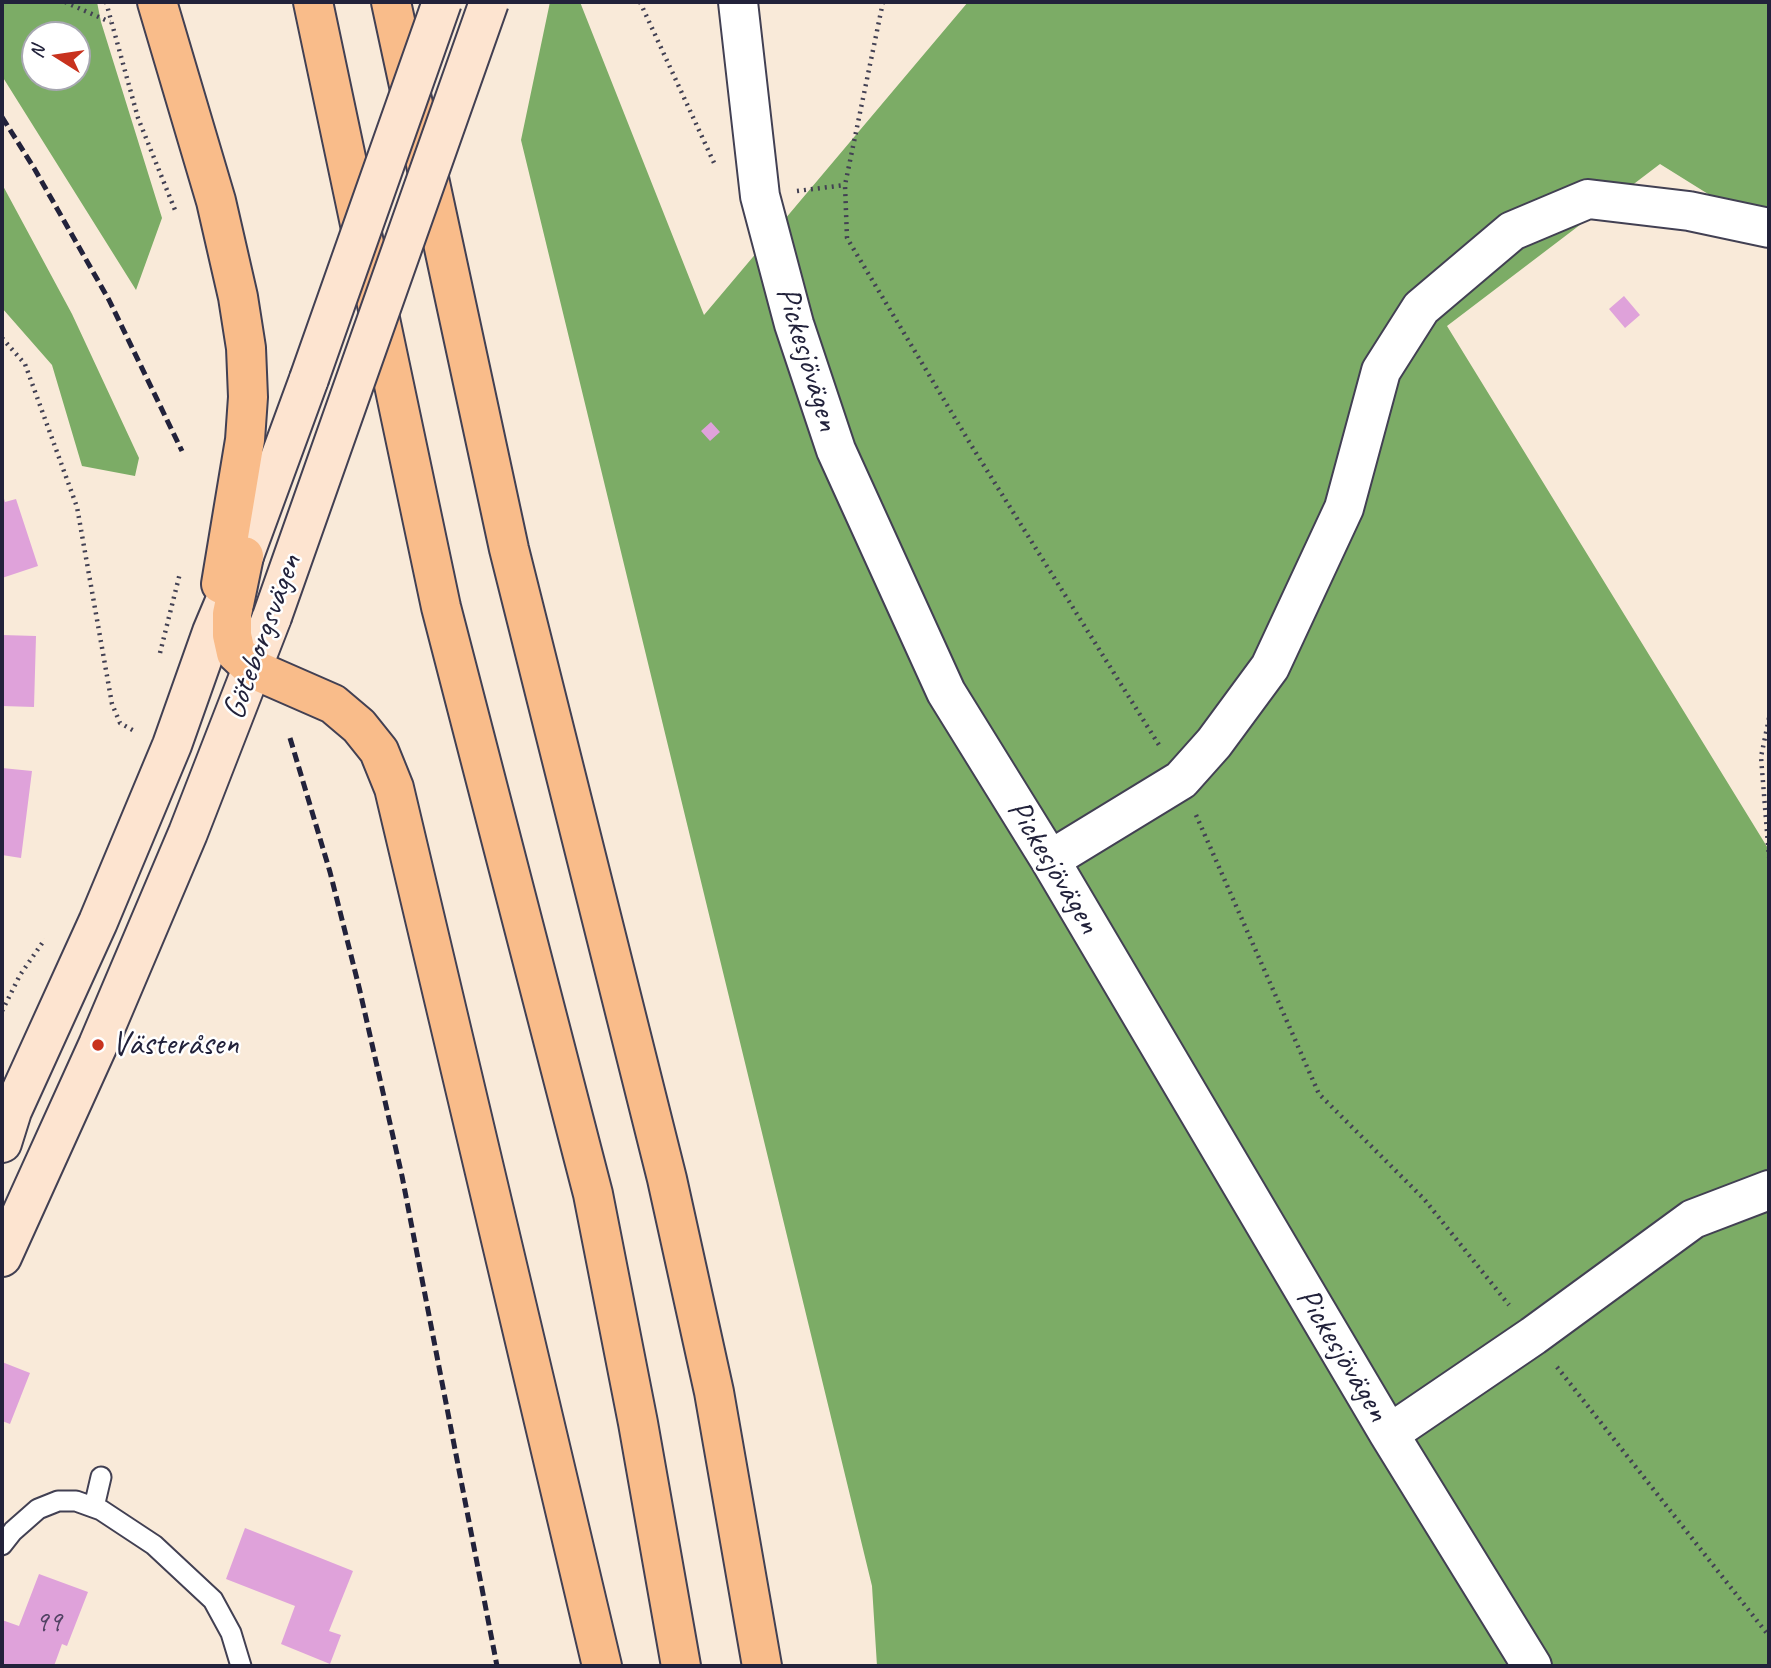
<!DOCTYPE html>
<meta charset="utf-8">
<style>
body{margin:0}
#map{position:relative;width:1771px;height:1668px;overflow:hidden;background:#f9ead9;font-family:Caveat,sans-serif}
canvas{display:block}
.frame{position:absolute;inset:0;border:4px solid #22223b;pointer-events:none}
.north{position:absolute;left:21px;top:21px;width:70px;height:70px;box-sizing:border-box;background:#fff;border:2px solid #a7a7b1;border-radius:50%;rotate:282deg;font-size:19px;font-weight:700;line-height:28px;text-align:center;color:#22223b}
.north::after{content:'';display:block;margin:auto;width:24px;height:32px;background:#c8321e;clip-path:polygon(50% 0,100% 100%,50% 72%,0 100%)}
</style>
<div id="map">
<canvas width="1771" height="1668"></canvas>
<div class="frame"></div>
<div class="north">N</div>
</div>
<script>
const ctx = document.querySelector('canvas').getContext('2d');
ctx.lineJoin = 'round';
function paint(path, color) {
  ctx.fillStyle = color;
  ctx.fill(path, 'evenodd');
}
function shape(rows) {
  const path = new Path2D();
  for (const r of rows) {
    path.moveTo(r[0], r[1]);
    for (let i = 2; i < r.length; i += 2) path.lineTo(r[i], r[i + 1]);
  }
  return path;
}
function stroke(path, color, width, dash) {
  ctx.strokeStyle = color;
  ctx.lineWidth = width;
  ctx.lineCap = dash ? 'butt' : 'round';
  ctx.setLineDash(dash || []);
  ctx.stroke(path);
}
function write(font, color, halo, rows, align = 'center') {
  ctx.font = font + ' Caveat,sans-serif';
  ctx.lineWidth = 5;
  ctx.setLineDash([]);
  ctx.textBaseline = 'middle';
  ctx.strokeStyle = halo;
  ctx.fillStyle = color;
  for (const [text, x, y, turn = 0] of rows) {
    ctx.save();
    ctx.translate(x, y);
    ctx.rotate((+turn || 0) * Math.PI / 180);
    ctx.textAlign = isNaN(turn) ? turn : align;
    if (halo) ctx.strokeText(text, 0, 0);
    ctx.fillText(text, 0, 0);
    ctx.restore();
  }
}
paint(shape([
 [2,2,97,2,101,22,162,218,136,290,2,76],
 [35,35,77,35,77,77,35,77],
 [550,2,580,2,704,315,968,2,1769,2,1769,232,1660,164,1447,326,1769,850,1769,1666,877,1666,872,1586,521,140],
 [2,184,72,314,139,458,135,476,82,466,52,365,2,308]
]), '#7cac66');
paint(shape([
 [1624,296,1640,315,1625,328,1609,309],
 [711,422,720,432,710,441,701,431],
 [2,492,5,502,16,499,38,566,2,578],
 [2,635,36,636,34,707,2,706],
 [2,768,32,771,21,858,2,855],
 [2,1362,30,1373,10,1424,2,1421],
 [245,1528,353,1571,329,1631,341,1635,330,1664,281,1644,295,1606,226,1579],
 [39,1574,88,1592,67,1646,62,1644,54,1666,2,1666,2,1620,19,1626]
]), '#dfa2da');
const lane = shape([
 [94,1507,101,1477],
 [2,1545,13,1531,38,1509,58,1501,76,1501,101,1510,154,1545,213,1600,231,1633,241,1666]
]);
const street = shape([
 [738,2,760,196,794,324,836,450,946,692,1050,860,1389,1434,1532,1666],
 [1050,860,1181,780,1214,743,1270,667,1344,508,1381,371,1421,308,1512,231,1588,199,1689,211,1769,228],
 [1389,1434,1533,1336,1693,1219,1769,1190]
]);
const secondary = shape([
 [2,1143,12,1111,98,922,172,745,212,632,244,556,309,379],
 [2,1257,98,1045,188,833,272,617]
]);
const highway = shape([
 [157,2,216,201,238,297,246,348,248,397,245,440,221,584],
 [313,2,441,607,593,1194,638,1423,681,1666],
 [391,2,509,549,667,1179,714,1392,762,1666],
 [244,556,232,614,232,635,236,653,253,669,333,704,359,726,379,751,394,788,602,1666]
]);
stroke(lane, '#424053', 23);
stroke(street, '#424053', 42);
stroke(secondary, '#424053', 42);
stroke(highway, '#424053', 42);
stroke(shape([
 [65,2,110,22],
 [106,2,138,118,175,210],
 [640,2,715,165],
 [883,2,845,185,847,238,971,445,1159,745],
 [797,191,845,185],
 [2,338,25,364,77,507,112,704,120,723,136,732],
 [160,653,180,573],
 [1769,718,1761,757,1769,857],
 [1196,815,1319,1094,1424,1199,1509,1305],
 [2,1011,20,975,45,939],
 [1557,1367,1769,1636]
]), '#424053', 4.5, [2, 5]);
stroke(lane, '#fff', 19);
stroke(street, '#fff', 38);
stroke(secondary, '#fde4d0', 38);
stroke(highway, '#f9bc8a', 38);
stroke(shape([
 [2,117,34,168,109,300,182,451],
 [290,738,330,872,359,987,402,1176,497,1666]
]), '#22223b', 5, [10, 5]);
const secondaryBridge = shape([
 [309,379,442,2],
 [272,617,489,2]
]);
stroke(secondaryBridge, '#424053', 42, []);
stroke(secondaryBridge, '#fde4d0', 38);
for (const [x, y, r, color] of [
 [98,1045,7,"#c8321e"]
]) {
  const dot = new Path2D();
  dot.arc(x, y, r, 0, 2 * Math.PI);
  ctx.fillStyle = color;
  ctx.fill(dot);
  stroke(dot, '#fff', 2.5);
}
write('30px', '#514263', null, [
 ["99",48,1623]
]);
write('33px', '#22223b', '#fff', [
 ["Pickesjövägen",807,359,73],
 ["Göteborgsvägen",263,637,-70],
 ["Pickesjövägen",1053,867,59],
 ["Pickesjövägen",1342,1355,59]
]);
write('33px', '#22223b', '#fff', [
 ["Västeråsen",112,1045]
], 'left');
</script>
